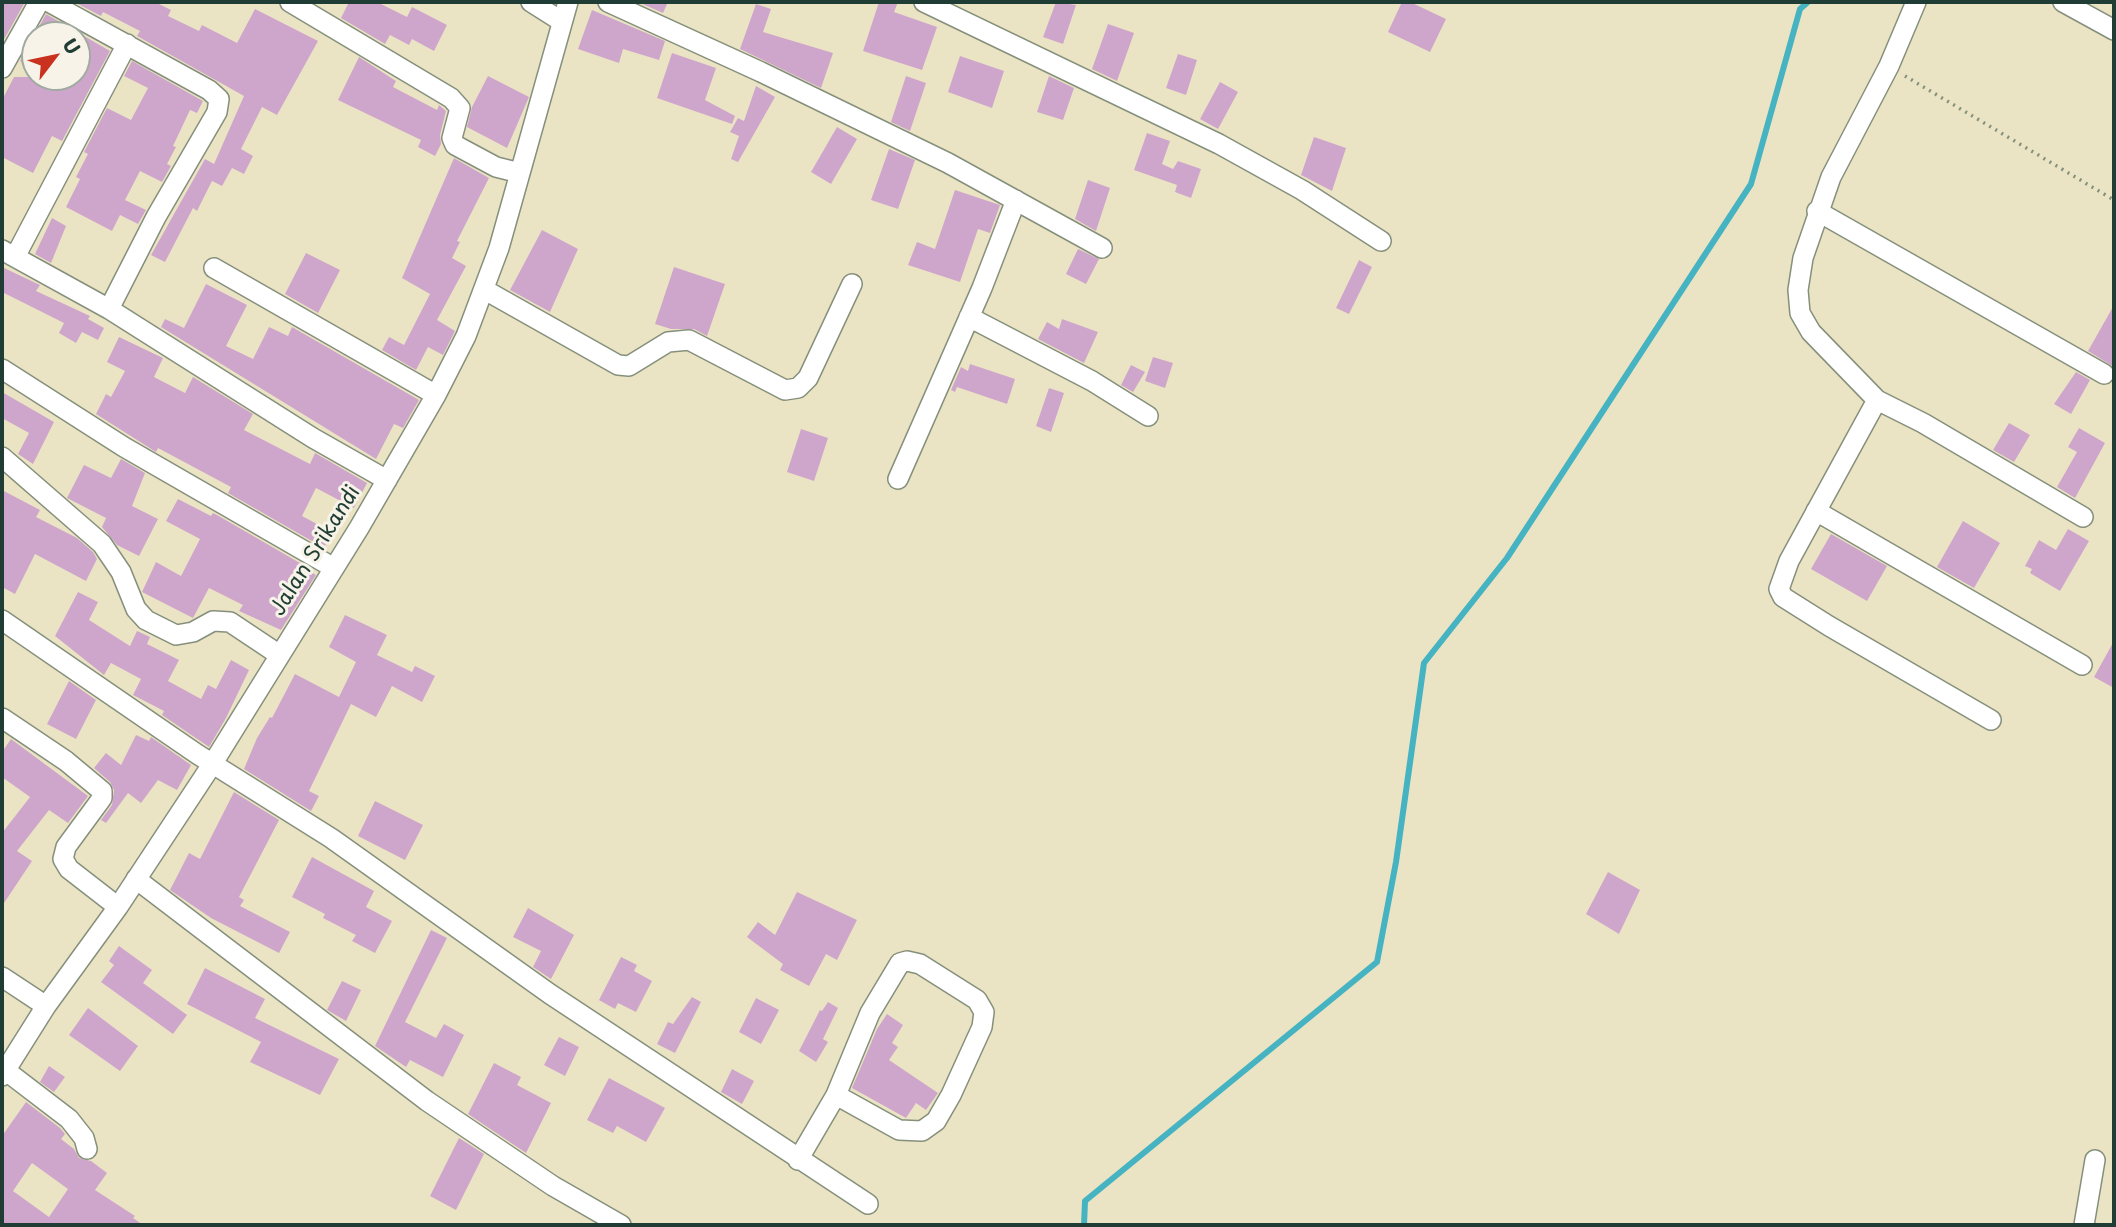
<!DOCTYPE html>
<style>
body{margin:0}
#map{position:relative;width:2116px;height:1227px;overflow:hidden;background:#ebe4c4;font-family:"Playpen Sans",sans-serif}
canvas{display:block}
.frame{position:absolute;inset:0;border:4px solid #1f3d34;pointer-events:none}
.north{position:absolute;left:21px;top:21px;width:70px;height:70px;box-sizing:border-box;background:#f7f3e8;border:2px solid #a1aaa0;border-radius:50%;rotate:58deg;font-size:19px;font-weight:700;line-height:28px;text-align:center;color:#1f3d34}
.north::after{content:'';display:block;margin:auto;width:24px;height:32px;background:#c8321e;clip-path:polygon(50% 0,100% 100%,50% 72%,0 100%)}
</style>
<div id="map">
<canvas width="2116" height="1227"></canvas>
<div class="frame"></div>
<div class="north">U</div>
</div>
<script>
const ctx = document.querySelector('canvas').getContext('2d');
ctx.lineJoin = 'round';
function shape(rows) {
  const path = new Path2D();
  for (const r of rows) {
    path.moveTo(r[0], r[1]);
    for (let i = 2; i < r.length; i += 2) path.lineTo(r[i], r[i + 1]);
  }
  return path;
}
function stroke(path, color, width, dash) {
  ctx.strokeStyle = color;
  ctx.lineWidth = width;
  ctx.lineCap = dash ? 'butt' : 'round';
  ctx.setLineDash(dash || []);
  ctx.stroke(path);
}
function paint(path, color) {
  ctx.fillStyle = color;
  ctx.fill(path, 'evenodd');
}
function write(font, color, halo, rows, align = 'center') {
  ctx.font = font + ' "Playpen Sans",sans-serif';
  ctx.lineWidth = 6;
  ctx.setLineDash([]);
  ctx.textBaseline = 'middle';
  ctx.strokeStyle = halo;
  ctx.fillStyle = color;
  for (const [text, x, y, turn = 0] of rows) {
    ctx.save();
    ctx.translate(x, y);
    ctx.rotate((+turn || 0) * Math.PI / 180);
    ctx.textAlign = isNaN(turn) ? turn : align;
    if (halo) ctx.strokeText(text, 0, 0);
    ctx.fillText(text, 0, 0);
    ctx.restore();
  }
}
stroke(shape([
 [1084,1225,1085,1201,1377,962,1396,862,1424,663,1507,558,1751,184,1800,9,1808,2]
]), '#45b3c1', 6);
paint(shape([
 [2,2,25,2,2,43],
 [74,2,155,2,171,10,168,16,199,31,202,25,237,43,255,9,318,41,277,115,262,107,241,149,253,156,244,174,232,168,222,186,212,181,197,211,193,208,165,262,151,255,205,159,214,164,244,96,137,36,140,31,103,12,101,16],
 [349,2,377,2,407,17,412,7,447,25,434,51,412,39,409,45,390,35,385,44,341,18],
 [638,2,668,2,663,13],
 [879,2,898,2,894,12,937,27,922,70,863,51],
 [1056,2,1076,5,1063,44,1043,37],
 [1402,2,1410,2,1446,19,1430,52,1388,32],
 [756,4,771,9,763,32,833,53,821,88,740,49],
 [592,10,665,41,659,60,623,49,619,63,578,49],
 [46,14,110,51,62,141,52,136,33,173,2,157,2,100,14,77,77,77,77,35,35,35,35,68,20,61],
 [1108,24,1134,33,1117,81,1092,69],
 [672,53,716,68,705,100,735,116,732,124,657,98],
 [1178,54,1197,60,1186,95,1166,88],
 [960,56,1004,71,992,108,948,92],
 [359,57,396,81,393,87,437,110,439,105,446,111,440,135,441,144,435,156,418,147,421,140,338,100],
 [132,61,203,101,197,113,190,110,173,146,176,147,167,164,171,166,162,182,140,171,125,200,146,210,138,224,120,215,112,231,66,207,80,179,76,177,88,154,84,152,107,108,131,120,148,88,124,76],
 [488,76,529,97,507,148,467,127,472,107],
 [906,76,926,83,910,131,891,122],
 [1049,76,1074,88,1063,120,1037,112],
 [1220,82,1238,92,1218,129,1200,119],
 [756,86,775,97,738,162,731,159,739,136,730,132,738,118,744,121],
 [837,127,857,139,831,184,811,172],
 [1147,133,1170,141,1162,164,1173,169,1178,161,1201,169,1191,198,1175,192,1177,185,1134,170],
 [1314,137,1346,148,1332,191,1301,175],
 [889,149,915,160,898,209,871,200],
 [454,158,489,178,457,241,460,242,452,258,466,266,437,320,455,331,443,355,428,347,416,370,382,350,389,337,404,345,430,294,402,278],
 [1088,180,1110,188,1096,231,1075,219],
 [955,190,1000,205,990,233,978,229,960,282,908,265,917,242,935,249],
 [52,218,66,226,51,263,35,254],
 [542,230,578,249,550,312,510,290],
 [1078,249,1099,259,1086,284,1066,274],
 [306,253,340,270,318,313,285,294],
 [1359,260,1372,267,1349,314,1336,308],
 [2,267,40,285,36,291,90,316,88,319,104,328,98,340,82,332,76,343,59,333,64,323,2,292],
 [674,267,725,284,707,336,694,329,671,329,655,324],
 [206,284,247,305,226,346,253,359,269,327,288,336,292,327,419,400,403,428,394,424,376,459,161,327,165,319,184,328],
 [2114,305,2114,367,2088,351],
 [1062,319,1098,332,1084,363,1038,339,1047,322,1059,329],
 [119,337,163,358,154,377,185,393,193,377,253,414,244,430,310,464,315,453,367,483,354,508,316,488,302,516,332,532,324,548,228,493,231,487,158,448,156,452,96,414,106,394,111,397,125,371,107,362],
 [1153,357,1173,363,1165,388,1145,381],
 [970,364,1015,379,1007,404,957,387,955,392,951,390,961,367,968,371],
 [1131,365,1145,372,1133,392,1121,385],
 [2076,372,2090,380,2071,414,2054,404],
 [1049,388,1064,393,1051,432,1036,426],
 [2,392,54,422,33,464,18,454,29,433,2,418],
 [2009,423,2030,435,2014,462,1993,450],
 [2079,428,2105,443,2075,498,2057,487,2077,452,2068,447],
 [801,429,828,438,814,481,787,472],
 [121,459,145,473,132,506,158,519,139,556,117,545,102,527,106,518,67,498,84,465,111,478],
 [2,490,40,510,36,517,77,538,93,552,97,559,86,581,35,554,15,594,2,587],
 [178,499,211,516,213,513,217,515,312,570,311,572,316,575,281,630,239,611,243,605,209,588,193,618,142,592,156,562,181,576,200,539,166,521],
 [1963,521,2000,543,1974,588,1937,567],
 [2068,529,2089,541,2060,591,2030,573,2032,569,2025,566,2039,540,2056,550],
 [1831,534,1887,566,1867,601,1811,569],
 [78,592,98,602,89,620,130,646,137,631,150,637,147,644,179,660,168,681,201,699,208,685,216,689,231,660,249,670,226,718,209,747,162,715,164,711,133,695,141,679,111,663,104,675,55,636],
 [345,615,387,635,377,655,412,672,415,666,435,676,422,702,392,686,376,717,351,704,309,791,319,796,311,811,244,769,257,738,270,717,272,718,295,674,339,697,356,662,329,647],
 [2114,641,2114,688,2094,677],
 [69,681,96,700,76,739,47,724],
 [136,735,149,741,151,737,191,765,177,790,158,780,141,803,128,793,106,823,101,820,112,805,114,790,110,782,94,768,106,753,121,765],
 [11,739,88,796,68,823,49,810,17,851,32,861,2,906,2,833,30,797,2,777,2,752],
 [234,792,279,820,239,897,244,900,240,906,290,932,279,953,211,918,170,890,189,853,200,859],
 [375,801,423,825,405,860,358,836],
 [312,857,374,891,366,907,392,921,375,953,352,941,356,935,323,918,325,914,292,897],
 [1608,872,1640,890,1619,934,1586,914],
 [797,892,857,920,837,960,826,954,809,986,780,970,783,964,747,937,758,922,775,935],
 [528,908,574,935,551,979,533,967,541,951,513,937],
 [431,930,447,938,405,1022,436,1038,444,1024,464,1035,443,1077,410,1060,406,1067,375,1046],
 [119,946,152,970,143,983,187,1015,173,1034,101,982,114,965,109,961],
 [621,957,637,965,634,971,652,981,636,1012,618,1003,615,1009,599,1000],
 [205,968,265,999,255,1018,339,1059,320,1095,250,1062,261,1042,187,1004],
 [342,981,361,990,346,1021,327,1010],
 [692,997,701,1002,675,1053,657,1044,668,1022,673,1024],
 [756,998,779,1010,761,1044,739,1032],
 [828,1002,838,1008,823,1039,828,1042,816,1062,799,1051,820,1010,822,1011],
 [88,1008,138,1046,120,1071,69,1035],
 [887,1014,903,1025,892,1043,898,1047,889,1060,938,1093,926,1110,916,1103,906,1118,852,1088,877,1029],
 [559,1037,579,1047,565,1076,544,1065],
 [494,1063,521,1077,517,1085,551,1103,526,1153,468,1114],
 [49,1066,65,1077,54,1092,40,1082],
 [732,1069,754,1081,742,1104,721,1092],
 [609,1078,665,1108,646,1142,617,1126,613,1133,587,1120],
 [26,1102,60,1128,65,1134,61,1139,74,1149,79,1158,91,1161,107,1173,95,1190,135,1216,133,1218,143,1225,2,1225,2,1136],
 [32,1163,68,1189,49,1217,13,1191],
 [459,1138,484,1154,456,1210,430,1196]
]), '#cfa6cb');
const minor = shape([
 [49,2,209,90,219,99,217,112,156,217,109,309],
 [290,2,451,98,460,108,452,138,455,145,496,167,520,173],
 [531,2,561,21],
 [608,2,761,72,948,163,1102,248],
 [924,2,1219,144,1302,190,1381,241],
 [1916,2,1889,66,1831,177,1803,258,1798,290,1800,313,1811,332,1877,400,1789,561,1779,589,1783,597,1829,626,1991,720],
 [2063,2,2114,30],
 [2,68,39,2],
 [1817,211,2104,374],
 [2,250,109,309,313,438,387,480],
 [15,257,127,44],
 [214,268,436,395],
 [485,290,618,365,629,366,668,342,689,340,785,390,798,388,808,378,852,284],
 [969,317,1092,381,1148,416],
 [2,369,124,447,334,568],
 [1877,400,1923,423,2083,517],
 [2,457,102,544,121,572,136,609,146,620,176,635,193,632,213,621,230,622,278,654],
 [898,479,982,288,1016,200],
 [1816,511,2082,665],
 [2,620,197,754,331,838,550,994,868,1204],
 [2,718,66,761,102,791,102,798,66,847,63,859,69,869,118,907],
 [136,879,427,1101,553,1186,621,1225],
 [2,977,46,1006],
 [5,1070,69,1119,84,1138,87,1149],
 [2,1076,46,1006,118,907,213,763,359,528,436,395,466,336,499,248,568,2],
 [798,1160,836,1095,870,1013,900,963,907,961,920,964,977,1000,984,1012,982,1027,951,1095,936,1121,922,1131,899,1130,836,1095],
 [2084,1225,2095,1160]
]);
stroke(minor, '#85907c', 22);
stroke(shape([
 [1905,76,2114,200]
]), '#85907c', 3.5, [2, 5]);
stroke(minor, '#fff', 19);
write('21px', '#1f3d34', '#f7f3e8', [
 ["Jalan Srikandi",316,551,-58]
]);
</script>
